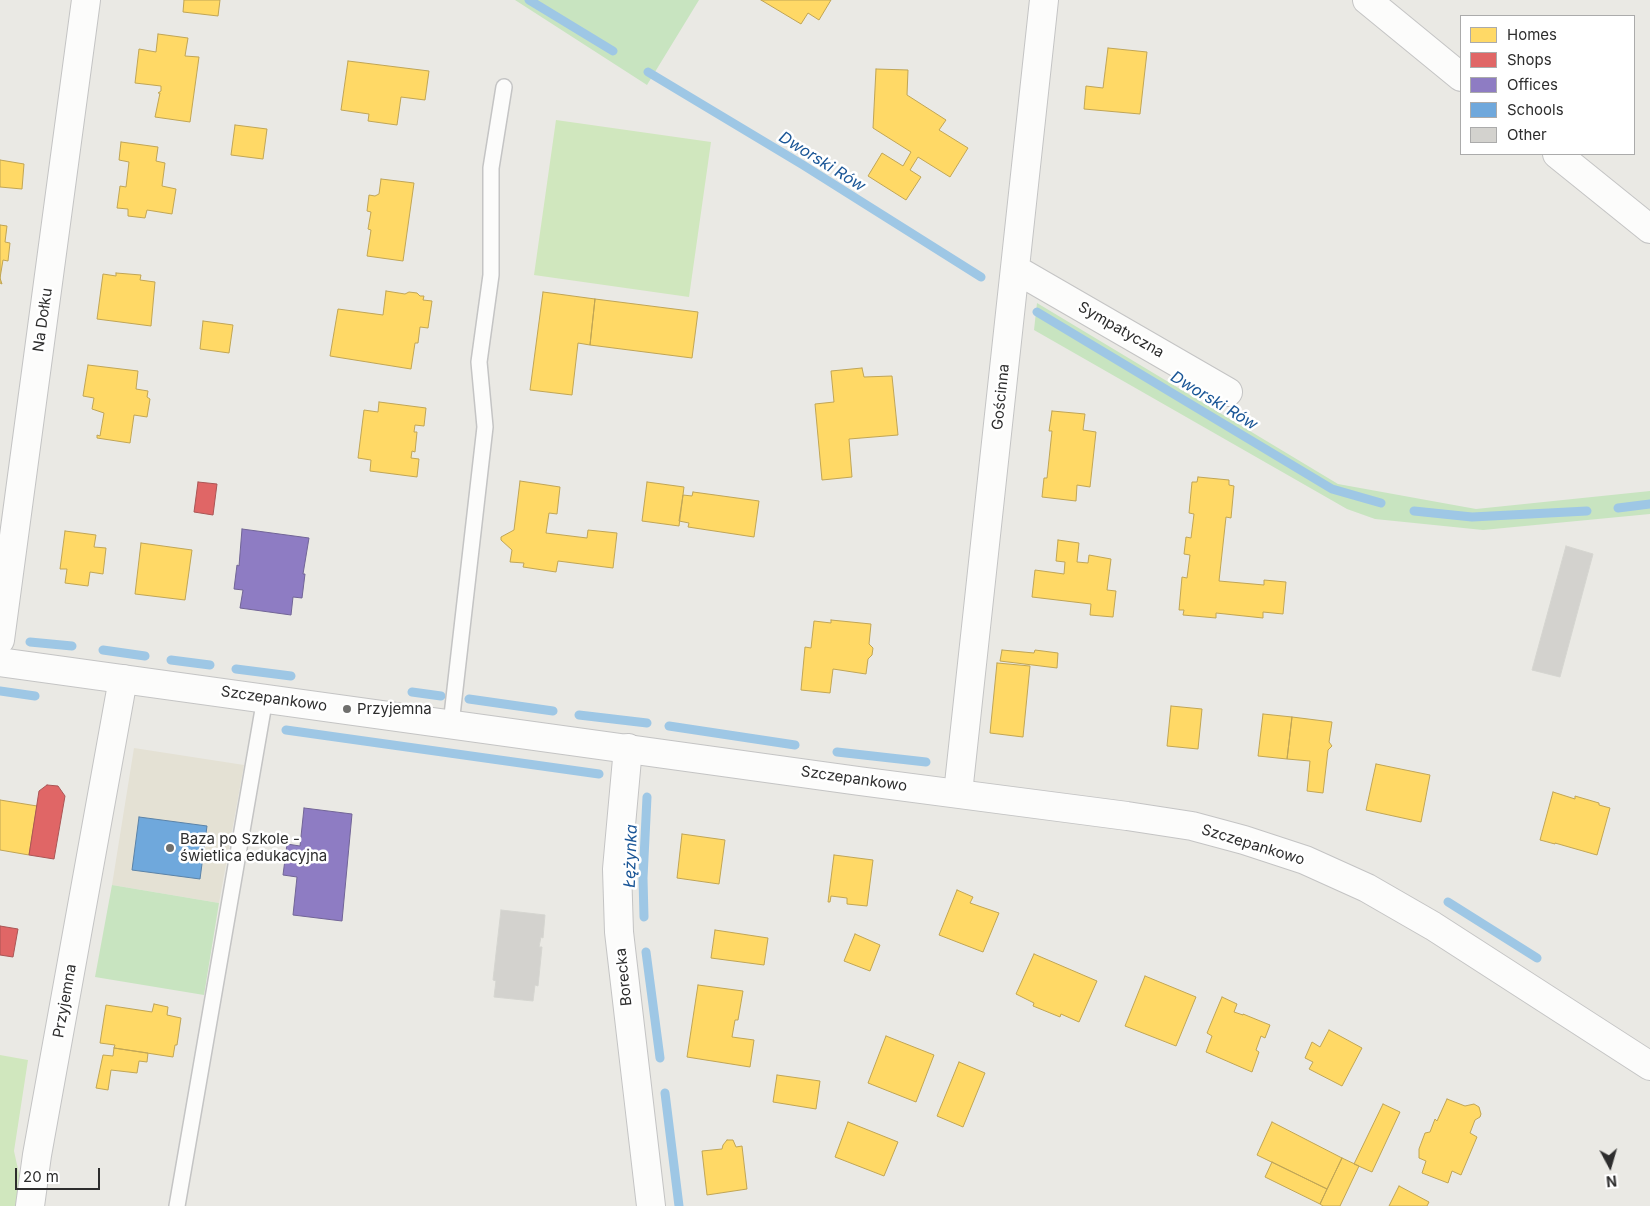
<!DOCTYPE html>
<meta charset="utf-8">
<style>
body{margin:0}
#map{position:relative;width:1650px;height:1206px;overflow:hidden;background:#eae9e4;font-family:Inter,sans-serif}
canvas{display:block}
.legend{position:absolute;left:1460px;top:15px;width:175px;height:140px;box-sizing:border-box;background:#fff;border:1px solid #ababab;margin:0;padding:6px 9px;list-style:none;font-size:15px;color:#2d2d2d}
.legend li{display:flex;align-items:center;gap:10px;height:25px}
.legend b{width:25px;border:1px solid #ababab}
.north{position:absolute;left:1585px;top:1141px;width:50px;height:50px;-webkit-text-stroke:4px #fff;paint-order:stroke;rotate:174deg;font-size:14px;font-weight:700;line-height:20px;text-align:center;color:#2d2d2d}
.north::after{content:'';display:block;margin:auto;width:18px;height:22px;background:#2d2d2d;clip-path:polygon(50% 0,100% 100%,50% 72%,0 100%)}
.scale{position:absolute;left:15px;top:1168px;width:85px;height:22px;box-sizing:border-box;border:2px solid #2d2d2d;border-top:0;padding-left:6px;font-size:15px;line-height:18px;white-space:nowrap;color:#2d2d2d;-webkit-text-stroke:4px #fff;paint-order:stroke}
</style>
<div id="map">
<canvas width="1650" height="1206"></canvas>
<ul class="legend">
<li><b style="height:14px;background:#ffd966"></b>Homes</li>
<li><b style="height:14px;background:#e06666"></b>Shops</li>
<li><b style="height:14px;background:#8e7cc3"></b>Offices</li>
<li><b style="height:14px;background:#6fa8dc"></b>Schools</li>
<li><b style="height:14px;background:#d3d2ce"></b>Other</li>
</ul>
<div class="north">N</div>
<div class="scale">20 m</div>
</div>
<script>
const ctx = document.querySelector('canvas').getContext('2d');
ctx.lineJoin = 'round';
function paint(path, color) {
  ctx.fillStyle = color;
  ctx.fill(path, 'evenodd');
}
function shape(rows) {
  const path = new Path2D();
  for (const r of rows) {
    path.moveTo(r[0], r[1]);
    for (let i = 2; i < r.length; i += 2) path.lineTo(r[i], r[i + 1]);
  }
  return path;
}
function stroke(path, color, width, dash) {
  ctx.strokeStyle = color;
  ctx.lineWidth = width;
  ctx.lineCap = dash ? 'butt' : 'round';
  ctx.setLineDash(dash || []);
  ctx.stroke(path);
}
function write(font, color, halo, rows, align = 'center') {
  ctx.font = font + ' Inter,sans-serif';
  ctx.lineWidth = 5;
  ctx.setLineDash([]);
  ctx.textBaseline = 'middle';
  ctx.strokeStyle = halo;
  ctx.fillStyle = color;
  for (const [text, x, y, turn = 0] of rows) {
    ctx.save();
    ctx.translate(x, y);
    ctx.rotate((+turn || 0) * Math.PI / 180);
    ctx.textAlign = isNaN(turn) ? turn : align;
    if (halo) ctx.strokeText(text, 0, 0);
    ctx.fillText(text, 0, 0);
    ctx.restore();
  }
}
paint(shape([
 [134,748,244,765,219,903,112,885]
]), '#e4e1d4');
paint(shape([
 [515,0,699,0,647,85],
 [1037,303,1338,484,1476,509,1650,491,1650,514,1483,530,1375,519,1347,509,1034,330],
 [112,885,219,903,204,995,95,977]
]), '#c8e4c0');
paint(shape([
 [556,120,711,142,689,297,534,275],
 [0,1055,28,1060,14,1151,21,1183,17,1206,0,1206]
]), '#d0e7be');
const homes = shape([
 [184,0,220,0,218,16,183,12,184,0],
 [761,0,831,0,819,20,808,13,801,24,761,0],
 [158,34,188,38,185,56,199,57,190,122,155,117,160,93,158,93,161,91,161,86,135,83,139,49,156,52,158,34],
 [1108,48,1147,52,1140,114,1084,109,1086,86,1103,88,1108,48],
 [348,61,429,71,425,100,401,97,397,125,368,121,369,114,341,110,348,61],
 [876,69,908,70,907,95,946,120,939,130,968,148,950,177,918,157,910,170,921,177,906,200,868,176,882,153,903,166,911,152,873,128,876,69],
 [235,125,267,129,263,159,231,155,235,125],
 [121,142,158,147,156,161,165,163,162,186,176,189,172,214,147,210,145,218,128,216,128,209,117,208,120,186,126,187,129,162,119,160,121,142],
 [0,160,24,164,22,189,0,187,0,160],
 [381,179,414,183,403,261,367,256,371,230,368,229,371,212,367,211,369,195,375,196,379,194,381,179],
 [0,225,7,226,5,242,10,243,8,261,3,260,0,278,2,284,0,283,0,225],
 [116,273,141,275,140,280,155,282,151,326,97,319,103,274,116,276,116,273],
 [386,291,405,294,409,292,417,293,420,296,424,296,423,300,432,301,428,328,420,327,418,343,415,343,411,369,330,356,338,309,383,315,386,291],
 [543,292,595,299,590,345,578,343,572,395,530,390,543,292],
 [595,299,698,312,692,358,590,345,595,299],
 [203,321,233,325,229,353,200,349,203,321],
 [88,365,138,371,136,389,148,391,147,397,150,399,147,417,134,415,130,443,97,438,97,435,100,436,104,413,92,409,94,398,83,396,88,365],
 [862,368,864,377,892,376,898,435,849,439,852,477,822,480,815,404,834,402,831,371,862,368],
 [379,402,426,408,424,426,415,425,414,432,417,432,415,452,412,451,411,458,419,459,417,477,370,471,371,460,358,458,364,410,378,412,379,402],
 [1052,411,1085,414,1083,430,1096,432,1090,487,1077,485,1076,501,1042,497,1044,478,1047,478,1052,431,1049,431,1052,411],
 [1198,477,1229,480,1229,485,1234,486,1231,518,1226,517,1219,581,1264,585,1264,580,1286,582,1283,614,1263,612,1263,618,1216,613,1216,618,1183,615,1184,610,1179,610,1182,577,1187,578,1190,555,1184,554,1186,537,1191,538,1194,514,1189,513,1192,482,1197,482,1198,477],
 [520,481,560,487,557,514,549,513,546,533,587,538,588,530,617,533,613,568,558,561,556,572,523,567,524,563,510,562,512,550,501,540,501,537,514,530,520,481],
 [647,482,684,487,679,526,642,521,647,482],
 [693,492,759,501,754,537,688,527,689,523,679,521,683,495,692,496,693,492],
 [65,531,96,535,94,547,106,548,103,574,90,572,88,586,65,583,67,569,60,569,65,531],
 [1058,540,1079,543,1077,562,1088,563,1089,555,1111,559,1107,590,1116,591,1113,617,1090,615,1091,604,1032,597,1035,570,1064,574,1065,562,1056,561,1058,540],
 [141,543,192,550,185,600,135,594,141,543],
 [831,620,871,624,869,644,873,648,872,655,868,659,866,674,833,669,830,693,801,690,805,647,811,648,814,621,831,623,831,620],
 [1002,650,1034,653,1035,650,1058,653,1057,668,1000,661,1002,650],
 [997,663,1030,666,1023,737,990,733,997,663],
 [1171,706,1202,709,1198,749,1167,746,1171,706],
 [1263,714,1292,717,1287,759,1258,756,1263,714],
 [1292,717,1332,722,1329,742,1332,746,1328,750,1323,793,1307,791,1310,761,1287,759,1292,717],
 [1376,764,1430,775,1421,822,1366,810,1376,764],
 [1553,792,1575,799,1575,796,1599,803,1599,805,1610,808,1597,855,1555,843,1555,844,1540,840,1553,792],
 [0,800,37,806,29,855,0,850,0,800],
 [682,834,725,840,719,884,677,878,682,834],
 [834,855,873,860,867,906,847,904,847,898,831,896,830,902,828,902,834,855],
 [957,890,973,897,970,903,999,913,983,952,939,935,957,890],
 [715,930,768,938,764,965,711,958,715,930],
 [855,934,880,945,870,971,844,961,855,934],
 [1034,954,1097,981,1079,1022,1061,1014,1060,1017,1033,1006,1034,1003,1016,994,1034,954],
 [1145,976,1196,997,1176,1046,1125,1026,1145,976],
 [698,985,743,991,738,1020,735,1020,732,1037,754,1040,750,1067,687,1057,698,985],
 [1222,997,1237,1004,1234,1012,1243,1015,1243,1014,1270,1025,1265,1038,1261,1036,1256,1050,1259,1052,1252,1072,1206,1052,1212,1036,1207,1033,1222,997],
 [154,1004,168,1007,167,1015,181,1018,177,1045,175,1045,173,1057,114,1048,115,1045,100,1043,106,1005,152,1012,154,1004],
 [1329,1030,1362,1048,1342,1086,1309,1069,1313,1062,1305,1058,1312,1042,1320,1047,1329,1030],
 [886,1036,934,1055,916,1102,868,1083,886,1036],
 [114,1048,148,1053,147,1062,139,1061,137,1073,111,1070,108,1090,96,1088,103,1055,113,1056,114,1048],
 [959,1062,985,1073,963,1127,937,1116,959,1062],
 [777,1075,820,1081,816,1109,773,1102,777,1075],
 [1447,1099,1465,1106,1474,1104,1479,1107,1481,1114,1480,1117,1475,1120,1470,1133,1477,1137,1461,1175,1452,1171,1448,1183,1422,1173,1426,1161,1419,1158,1419,1149,1425,1133,1430,1132,1435,1119,1437,1121,1447,1099],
 [1383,1104,1400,1112,1372,1172,1354,1164,1383,1104],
 [848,1122,898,1142,884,1176,835,1157,848,1122],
 [1272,1122,1342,1158,1327,1189,1257,1155,1272,1122],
 [727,1140,733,1140,736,1147,742,1146,747,1189,707,1195,702,1151,722,1149,723,1145,727,1140],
 [1342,1158,1359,1166,1340,1206,1323,1206,1320,1204,1342,1158],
 [1272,1162,1327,1189,1320,1204,1265,1177,1272,1162],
 [1399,1186,1429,1202,1427,1206,1389,1206,1399,1186]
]);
paint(homes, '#ffd966');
stroke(homes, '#c0a555', 1);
const shops = shape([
 [198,482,217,484,213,515,194,512,198,482],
 [47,785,58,786,65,796,54,859,29,855,39,791,47,785],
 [0,926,18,929,13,957,0,955,0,926]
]);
paint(shops, '#e06666');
stroke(shops, '#a55', 1);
const offices = shape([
 [242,529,309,538,303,574,305,574,302,598,293,597,291,615,240,608,243,590,234,589,237,565,239,566,242,529],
 [304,808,352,814,342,921,293,915,297,877,283,875,287,844,300,846,304,808]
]);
paint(offices, '#8e7cc3');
stroke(offices, '#716496', 1);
const schools = shape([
 [139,817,207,826,200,879,132,870,139,817]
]);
paint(schools, '#6fa8dc');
stroke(schools, '#5b83a8', 1);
stroke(shape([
 [529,0,613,51],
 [648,72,803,165,981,277],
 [1037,312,1332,489,1381,503],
 [1618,508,1650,504],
 [1414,511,1472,517,1587,511],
 [30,642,72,646],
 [103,650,145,656],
 [171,660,210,665],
 [236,669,291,676],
 [0,691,35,696],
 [412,692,441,696],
 [469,699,553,711],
 [579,715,647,723],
 [669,726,795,745],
 [286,730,599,774],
 [837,752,926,762],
 [1448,902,1537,958],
 [644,917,643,878,647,797],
 [646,952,660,1058],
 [665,1093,679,1206]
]), '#9ec7e5', 9);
const building = shape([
 [1566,546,1593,554,1560,677,1532,670,1566,546],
 [501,910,545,915,543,938,541,937,539,947,542,947,538,986,535,985,533,1001,494,997,496,981,493,980,501,910]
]);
paint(building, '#d3d2ce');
stroke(building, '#d5d5d0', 1);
const service = shape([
 [451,724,485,427,479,362,491,275,491,168,504,87],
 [177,1206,265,698]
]);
const minor = shape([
 [1367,0,1461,77],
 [1557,154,1650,229],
 [1015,269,1228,392],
 [0,640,86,0],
 [628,748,617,869,619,932,651,1206],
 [958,793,1044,0],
 [30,1206,37,1155,123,679]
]);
const tertiary = shape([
 [0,662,859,781,1127,816,1192,826,1244,840,1305,860,1367,888,1433,926,1650,1066]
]);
stroke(service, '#c4c4c4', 18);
stroke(minor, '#c4c4c4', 30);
stroke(tertiary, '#c4c4c4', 30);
stroke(service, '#fcfcfb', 15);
stroke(minor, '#fcfcfb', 28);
stroke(tertiary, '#fcfcfb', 28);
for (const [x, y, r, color] of [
 [347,709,5,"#6f6f6d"],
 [170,848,5,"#6f6f6d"]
]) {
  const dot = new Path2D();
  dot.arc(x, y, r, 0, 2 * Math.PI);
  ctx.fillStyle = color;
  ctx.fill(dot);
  stroke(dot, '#fff', 2);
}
write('15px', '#2d2d2d', '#fff', [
 ["Na Dołku",43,320,-82],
 ["Sympatyczna",1121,330,30],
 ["Gościnna",1001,397,-84],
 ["Szczepankowo",274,699,8],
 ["Szczepankowo",854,779,8],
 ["Szczepankowo",1253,845,17],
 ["Borecka",624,977,-96],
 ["Przyjemna",65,1001,-80]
]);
write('15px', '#2d2d2d', '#fff', [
 ["Przyjemna",357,709],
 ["Baza po Szkole -",180,839],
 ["świetlica edukacyjna",180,856]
], 'left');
write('italic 16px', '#195596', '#fff', [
 ["Dworski Rów",822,162,32],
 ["Dworski Rów",1214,401,31],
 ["Łężynka",631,856,-88]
]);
</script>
